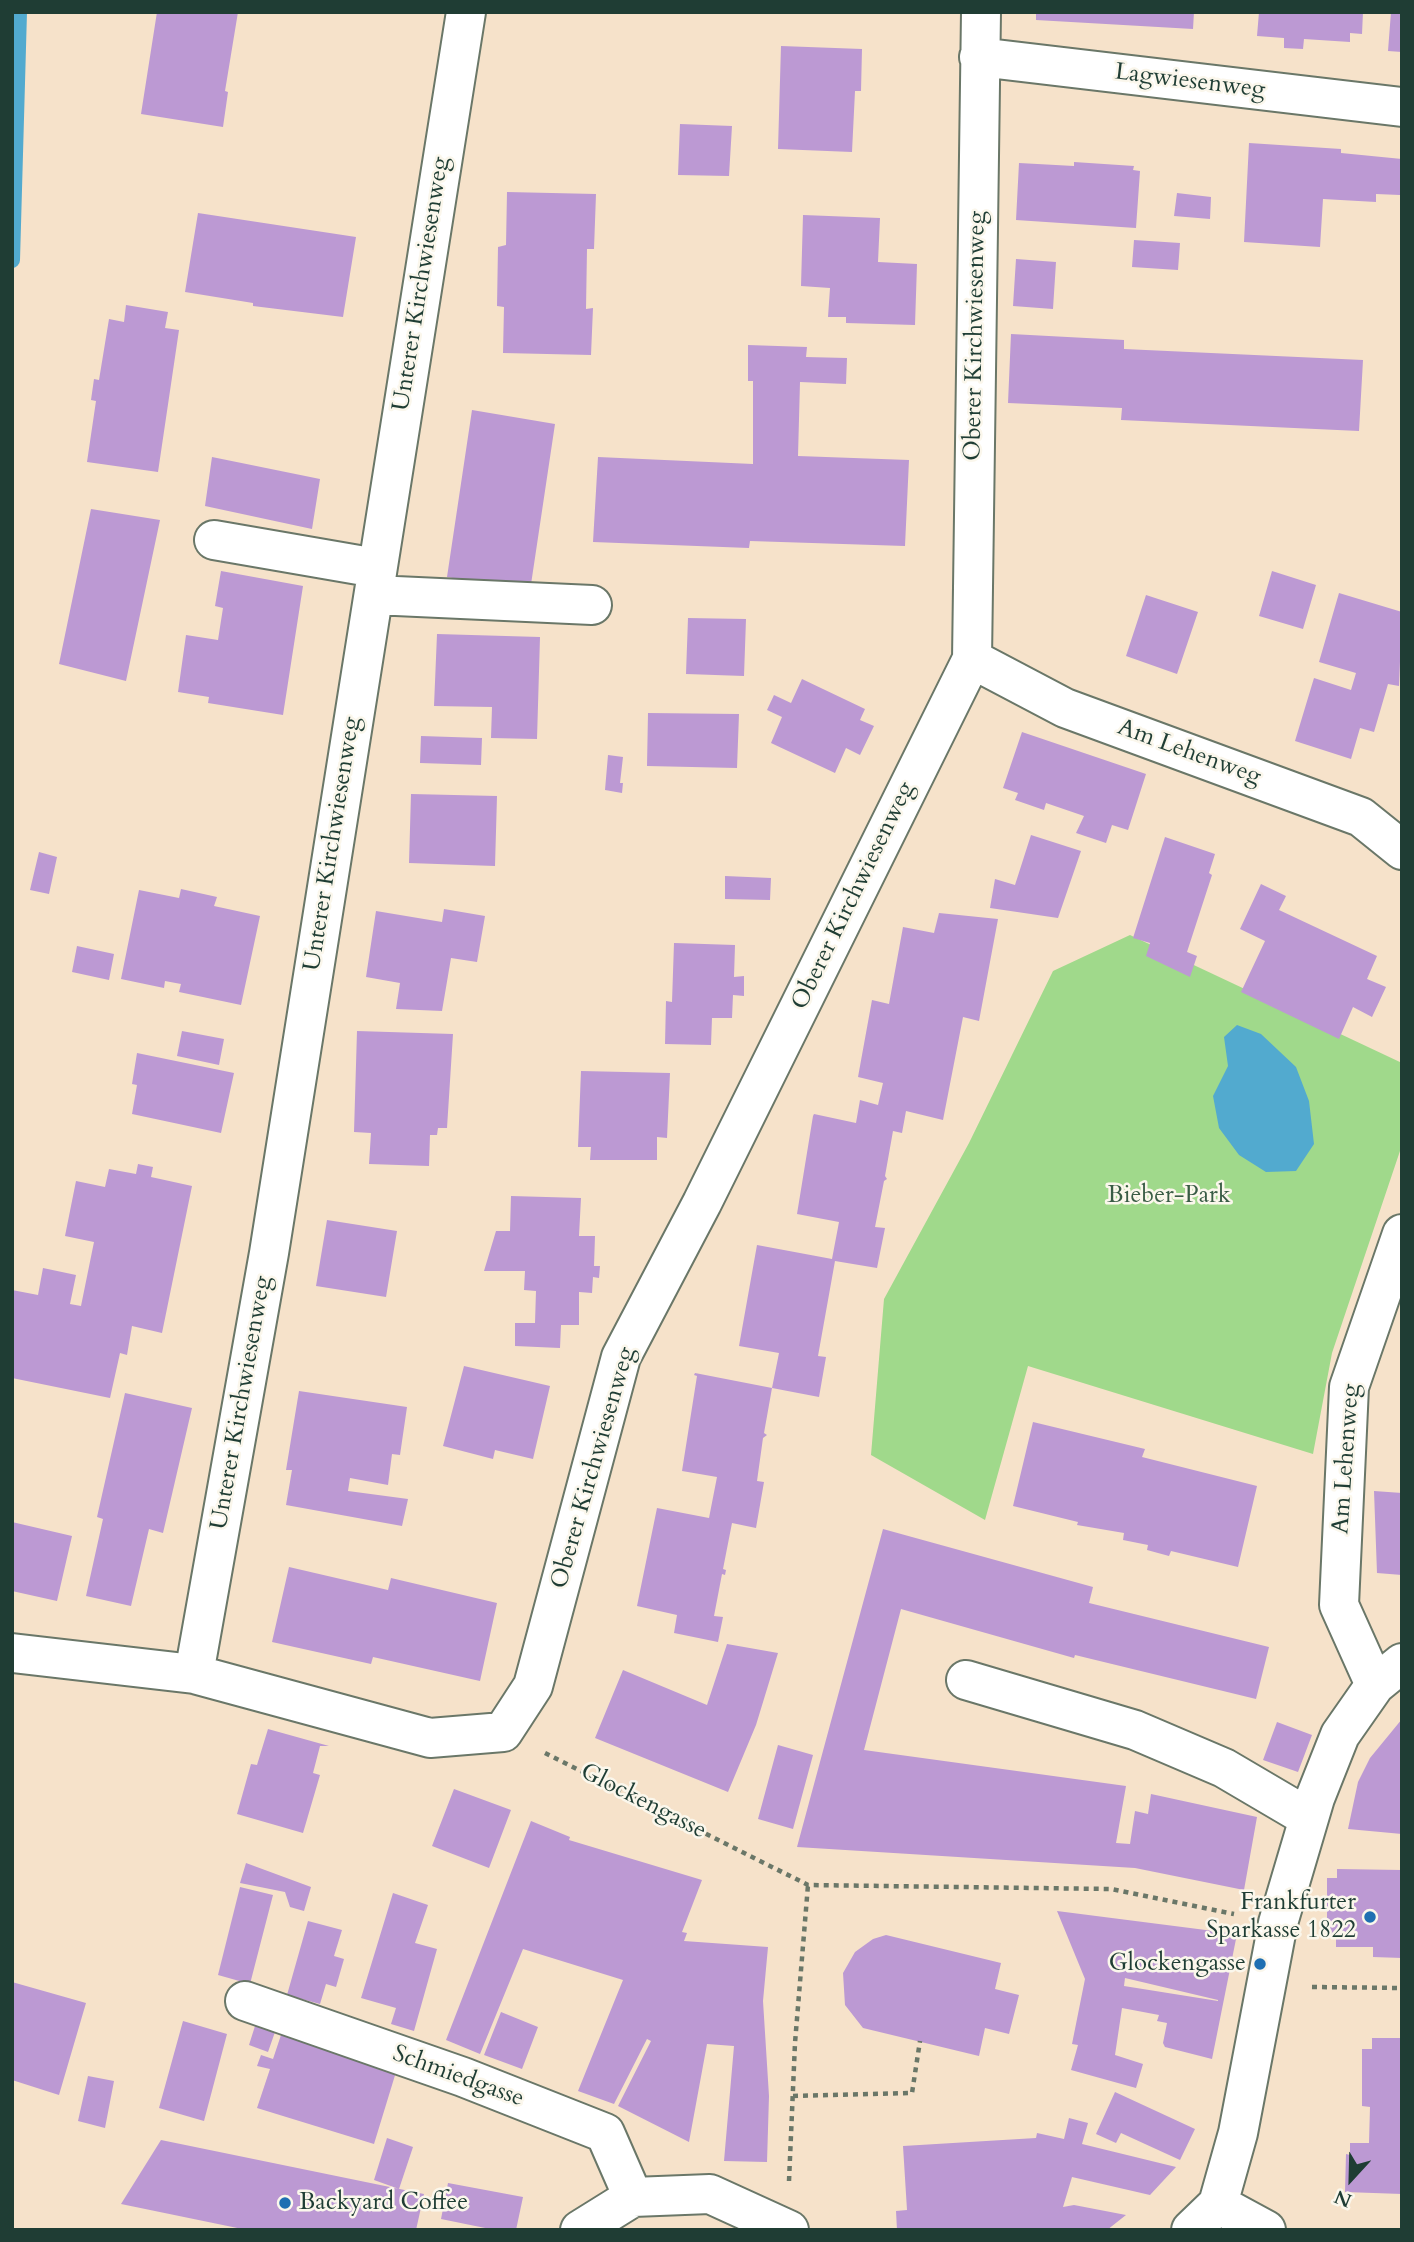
<!DOCTYPE html>
<style>
body{margin:0}
#map{position:relative;width:1414px;height:2242px;overflow:hidden;background:#f6e2ca;font-family:Cardo,serif}
canvas{display:block}
.frame{position:absolute;inset:0;border:14px solid #1f3d34;pointer-events:none}
.north{position:absolute;left:1316px;top:2144px;width:70px;height:70px;-webkit-text-stroke:5px #fbf7ec;paint-order:stroke;rotate:202deg;font-size:19px;font-weight:700;line-height:28px;text-align:center;color:#1f3d34}
.north::after{content:'';display:block;margin:auto;width:24px;height:32px;background:#1f3d34;clip-path:polygon(50% 0,100% 100%,50% 72%,0 100%)}
</style>
<div id="map">
<canvas width="1414" height="2242"></canvas>
<div class="frame"></div>
<div class="north">N</div>
</div>
<script>
const ctx = document.querySelector('canvas').getContext('2d');
ctx.lineJoin = 'round';
function paint(path, color) {
  ctx.fillStyle = color;
  ctx.fill(path, 'evenodd');
}
function shape(rows) {
  const path = new Path2D();
  for (const r of rows) {
    path.moveTo(r[0], r[1]);
    for (let i = 2; i < r.length; i += 2) path.lineTo(r[i], r[i + 1]);
  }
  return path;
}
function stroke(path, color, width, dash) {
  ctx.strokeStyle = color;
  ctx.lineWidth = width;
  ctx.lineCap = dash ? 'butt' : 'round';
  ctx.setLineDash(dash || []);
  ctx.stroke(path);
}
function write(font, color, halo, rows, align = 'center') {
  ctx.font = font + ' Cardo,serif';
  ctx.lineWidth = 5;
  ctx.setLineDash([]);
  ctx.textBaseline = 'middle';
  ctx.strokeStyle = halo;
  ctx.fillStyle = color;
  for (const [text, x, y, turn = 0] of rows) {
    ctx.save();
    ctx.translate(x, y);
    ctx.rotate((+turn || 0) * Math.PI / 180);
    ctx.textAlign = isNaN(turn) ? turn : align;
    if (halo) ctx.strokeText(text, 0, 0);
    ctx.fillText(text, 0, 0);
    ctx.restore();
  }
}
paint(shape([
 [1130,935,1402,1063,1402,1145,1332,1353,1313,1454,1028,1366,985,1520,871,1455,884,1299,969,1143,1053,971]
]), '#a0d98b');
paint(shape([
 [1237,1025,1261,1034,1296,1067,1309,1101,1314,1144,1296,1171,1266,1172,1239,1155,1219,1128,1213,1096,1228,1066,1224,1037]
]), '#52aacf');
stroke(shape([
 [12,260,19,12]
]), '#52aacf', 16);
paint(shape([
 [157,12,238,12,225,91,228,92,223,127,141,114],
 [1036,12,1194,12,1193,29,1036,20],
 [1259,12,1363,12,1362,34,1350,33,1350,42,1304,39,1303,49,1284,48,1284,38,1257,36],
 [1391,12,1402,12,1402,52,1388,51],
 [781,46,862,49,861,91,855,91,852,152,778,149],
 [680,124,732,126,729,176,678,175],
 [1249,143,1341,149,1341,153,1402,159,1400,195,1376,194,1376,202,1323,199,1320,247,1244,242],
 [1074,162,1134,166,1133,170,1140,171,1136,228,1016,220,1019,163,1074,166],
 [507,192,596,194,594,249,587,249,586,309,593,308,591,355,503,353,504,307,497,306,498,247,506,245],
 [1177,193,1211,197,1210,219,1174,216],
 [198,213,356,237,343,317,253,306,253,303,185,292],
 [803,215,880,218,878,262,917,264,915,325,846,323,846,317,828,317,830,288,801,286],
 [1134,240,1180,243,1178,270,1132,267],
 [1016,259,1056,262,1053,309,1013,306],
 [126,305,168,312,165,328,179,330,158,472,87,462,96,401,91,400,94,379,99,380,109,319,124,322],
 [1011,334,1124,340,1124,349,1363,360,1359,431,1121,420,1122,408,1008,403],
 [748,345,807,347,806,357,847,358,846,384,800,382,798,456,909,460,905,546,750,541,749,548,593,542,598,457,753,464,753,381,748,381],
 [472,410,555,424,530,591,447,577],
 [212,457,320,479,312,529,205,506],
 [91,509,160,520,126,681,59,664],
 [221,571,303,586,283,715,208,703,209,697,178,692,186,635,218,640,223,608,215,606],
 [1272,571,1316,585,1303,629,1259,616],
 [1339,593,1402,612,1399,686,1388,684,1374,732,1360,728,1351,759,1295,741,1314,678,1351,690,1356,673,1319,662],
 [1146,595,1198,612,1177,674,1126,656],
 [688,618,746,619,744,676,686,674],
 [437,634,540,637,537,739,491,738,492,707,434,706],
 [802,679,865,709,860,720,874,726,860,755,846,748,835,773,771,743,782,717,767,710,774,695,791,703],
 [648,713,739,714,737,768,647,766],
 [1022,732,1146,774,1128,830,1112,825,1106,843,1076,833,1084,816,1046,803,1044,810,1015,800,1018,793,1003,788],
 [421,736,482,738,481,765,420,763],
 [608,755,623,757,620,783,623,783,622,793,605,790],
 [411,794,497,796,495,866,409,863],
 [1031,835,1081,851,1058,918,990,908,995,879,1015,885],
 [1165,837,1215,854,1209,873,1212,875,1187,952,1197,956,1190,977,1146,956,1150,943,1133,938],
 [39,852,57,857,49,894,30,890],
 [725,876,771,878,770,900,725,899],
 [1261,884,1286,896,1279,910,1377,956,1367,979,1386,987,1372,1017,1353,1007,1339,1039,1241,992,1265,941,1240,929],
 [181,889,217,897,214,906,260,916,241,1005,179,992,181,984,165,981,164,988,121,979,139,890,179,898],
 [444,909,485,916,477,962,451,958,442,1011,396,1009,400,983,366,977,376,911,442,922],
 [939,913,998,919,979,1021,963,1017,943,1120,906,1111,902,1133,893,1131,885,1176,887,1179,884,1181,875,1227,885,1228,877,1268,835,1261,818,1356,826,1357,819,1397,772,1388,764,1433,767,1435,763,1438,757,1481,764,1482,756,1528,732,1523,723,1569,726,1570,725,1575,722,1574,714,1616,723,1617,718,1642,674,1633,677,1615,637,1606,657,1508,709,1518,717,1477,682,1471,697,1376,694,1375,695,1373,772,1388,779,1353,739,1346,757,1245,832,1259,839,1222,797,1214,813,1116,814,1114,856,1123,860,1100,878,1105,883,1083,858,1077,872,1000,889,1004,903,927,934,933],
 [674,943,735,945,734,977,744,976,744,996,733,995,732,1018,712,1018,711,1045,665,1044,666,1001,672,1002],
 [77,946,114,954,109,980,72,972],
 [182,1031,224,1039,219,1065,177,1056],
 [357,1031,453,1034,447,1128,438,1128,437,1135,430,1135,429,1166,369,1164,371,1133,354,1132],
 [137,1053,234,1073,221,1133,132,1114,137,1085,132,1084],
 [581,1071,670,1073,667,1138,657,1137,657,1160,590,1160,591,1147,578,1147],
 [138,1164,153,1167,151,1177,192,1186,162,1333,132,1326,127,1355,120,1353,110,1398,12,1378,12,1290,38,1295,43,1268,76,1275,70,1304,81,1306,94,1242,65,1236,76,1181,105,1187,109,1169,136,1174],
 [511,1196,581,1198,579,1236,595,1236,594,1266,600,1266,599,1278,593,1277,592,1293,579,1292,579,1325,561,1325,560,1348,515,1346,515,1323,535,1323,536,1291,524,1290,525,1271,484,1271,496,1231,510,1231],
 [327,1220,397,1231,386,1297,316,1286],
 [464,1366,550,1386,533,1459,495,1450,493,1459,443,1446],
 [299,1391,407,1407,400,1455,392,1454,388,1485,350,1478,348,1491,408,1499,402,1526,286,1505,292,1470,286,1470],
 [125,1393,192,1408,163,1533,149,1529,131,1606,86,1596,103,1519,97,1517],
 [1033,1422,1145,1449,1142,1457,1257,1486,1238,1567,1171,1551,1169,1556,1147,1550,1148,1545,1123,1540,1124,1533,1077,1525,1078,1522,1013,1506],
 [1374,1491,1402,1493,1402,1575,1377,1573],
 [12,1522,72,1536,57,1601,12,1591],
 [883,1529,1093,1587,1089,1603,1269,1647,1256,1699,1075,1655,1074,1658,901,1609,864,1750,1126,1786,1116,1843,1130,1844,1135,1811,1148,1814,1151,1794,1257,1817,1244,1890,1135,1868,797,1847],
 [289,1567,388,1590,391,1578,497,1603,480,1681,373,1657,371,1664,272,1642],
 [727,1644,778,1653,756,1725,728,1792,595,1738,623,1670,707,1705],
 [1402,1719,1402,1834,1348,1829,1358,1782,1370,1758],
 [1277,1722,1312,1735,1298,1772,1263,1760],
 [268,1729,329,1746,320,1746,313,1773,320,1775,303,1833,237,1814,251,1764,257,1765],
 [778,1745,813,1755,793,1829,758,1819],
 [454,1789,511,1810,489,1868,432,1846],
 [531,1821,570,1837,569,1840,702,1880,682,1932,687,1933,684,1941,768,1947,763,2001,769,2096,767,2162,724,2161,734,2046,707,2044,689,2142,618,2106,651,2041,647,2039,614,2104,578,2091,623,1980,523,1949,480,2054,446,2040],
 [246,1863,311,1887,304,1911,290,1907,285,1892,240,1883],
 [1337,1869,1402,1870,1402,1958,1373,1957,1373,1947,1336,1947,1336,1937,1327,1937,1327,1878,1337,1878],
 [240,1887,273,1895,250,1984,218,1975],
 [393,1893,428,1905,415,1943,437,1949,414,2031,391,2024,396,2008,361,1998],
 [1057,1911,1237,1934,1212,2059,1165,2047,1163,2043,1167,2023,1157,2021,1159,2015,1122,2008,1115,2055,1143,2064,1136,2088,1071,2070,1078,2045,1072,2044,1085,1979],
 [1125,1978,1218,2000,1218,2001,1124,1986],
 [308,1921,342,1930,334,1956,344,1959,336,1987,326,1984,320,2004,287,1995],
 [886,1935,1001,1963,995,1989,1019,1995,1009,2034,985,2028,979,2056,863,2028,845,2005,843,1973,855,1952,873,1939],
 [12,1982,86,2003,59,2095,12,2080],
 [501,2012,538,2027,522,2069,484,2055],
 [183,2021,227,2034,204,2121,159,2108],
 [255,2026,275,2032,268,2052,249,2045],
 [281,2035,396,2072,374,2144,257,2108,270,2069,257,2066,261,2055,273,2059],
 [1372,2038,1402,2038,1402,2194,1345,2192,1346,2154,1350,2155,1350,2143,1369,2143,1370,2107,1362,2106,1362,2049,1372,2049],
 [88,2076,114,2081,105,2128,78,2121],
 [1115,2092,1195,2129,1180,2160,1121,2133,1116,2143,1096,2134],
 [1069,2118,1088,2123,1082,2144,1176,2167,1150,2195,1072,2177,1063,2207,1074,2205,1126,2215,1107,2230,897,2230,896,2211,907,2210,903,2146,1036,2138,1037,2133,1064,2139],
 [387,2138,413,2147,399,2189,374,2180],
 [161,2140,424,2194,416,2230,247,2230,121,2204],
 [448,2183,523,2197,516,2230,495,2230,441,2219]
]), '#bc99d3');
const minor = shape([
 [979,57,1402,107],
 [214,540,376,568],
 [374,595,592,605],
 [972,659,1065,708,1361,817,1402,850],
 [12,1653,194,1674,430,1738,503,1732,533,1686,621,1357,702,1203,972,659,981,12],
 [194,1674,269,1253,466,12],
 [966,1680,1135,1730,1224,1768,1309,1818],
 [1375,1685,1339,1605,1349,1387,1402,1234],
 [245,2001,463,2077,605,2133,633,2197],
 [1218,2204,1266,2230],
 [580,2230,633,2197,710,2194,789,2230],
 [1191,2230,1218,2204,1238,2133,1278,1923,1315,1798,1340,1735,1375,1685,1402,1663]
]);
stroke(minor, '#6a7768', 42);
stroke(shape([
 [545,1753,808,1885,1111,1889,1234,1914],
 [1312,1987,1402,1988],
 [793,2096,912,2093,920,2041],
 [789,2181,795,2043,808,1885]
]), '#6a7768', 4.5, [5, 5]);
stroke(minor, '#fff', 38);
for (const [x, y, r, color] of [
 [1370,1917,7,"#1f6fb2"],
 [1260,1964,7,"#1f6fb2"],
 [285,2203,7,"#1f6fb2"]
]) {
  const dot = new Path2D();
  dot.arc(x, y, r, 0, 2 * Math.PI);
  ctx.fillStyle = color;
  ctx.fill(dot);
  stroke(dot, '#fbf7ec', 2.5);
}
write('24px', '#1f3d34', '#fbf7ec', [
 ["Lagwiesenweg",1190,82,7],
 ["Unterer Kirchwiesenweg",422,284,-81],
 ["Oberer Kirchwiesenweg",976,336,-89],
 ["Am Lehenweg",1189,753,20],
 ["Unterer Kirchwiesenweg",333,844,-81],
 ["Oberer Kirchwiesenweg",854,896,-64],
 ["Unterer Kirchwiesenweg",242,1403,-80],
 ["Am Lehenweg",1347,1459,-86],
 ["Oberer Kirchwiesenweg",594,1468,-74],
 ["Glockengasse",643,1802,27],
 ["Schmiedgasse",458,2077,20]
]);
write('24px', '#395c45', '#fbf7ec', [
 ["Bieber-Park",1169,1196]
]);
write('24px', '#1f3d34', '#fbf7ec', [
 ["Frankfurter",1356,1903],
 ["Sparkasse 1822",1356,1931],
 ["Glockengasse",1246,1964],
 ["Backyard Coffee",299,2203,"left"]
], 'right');
</script>
